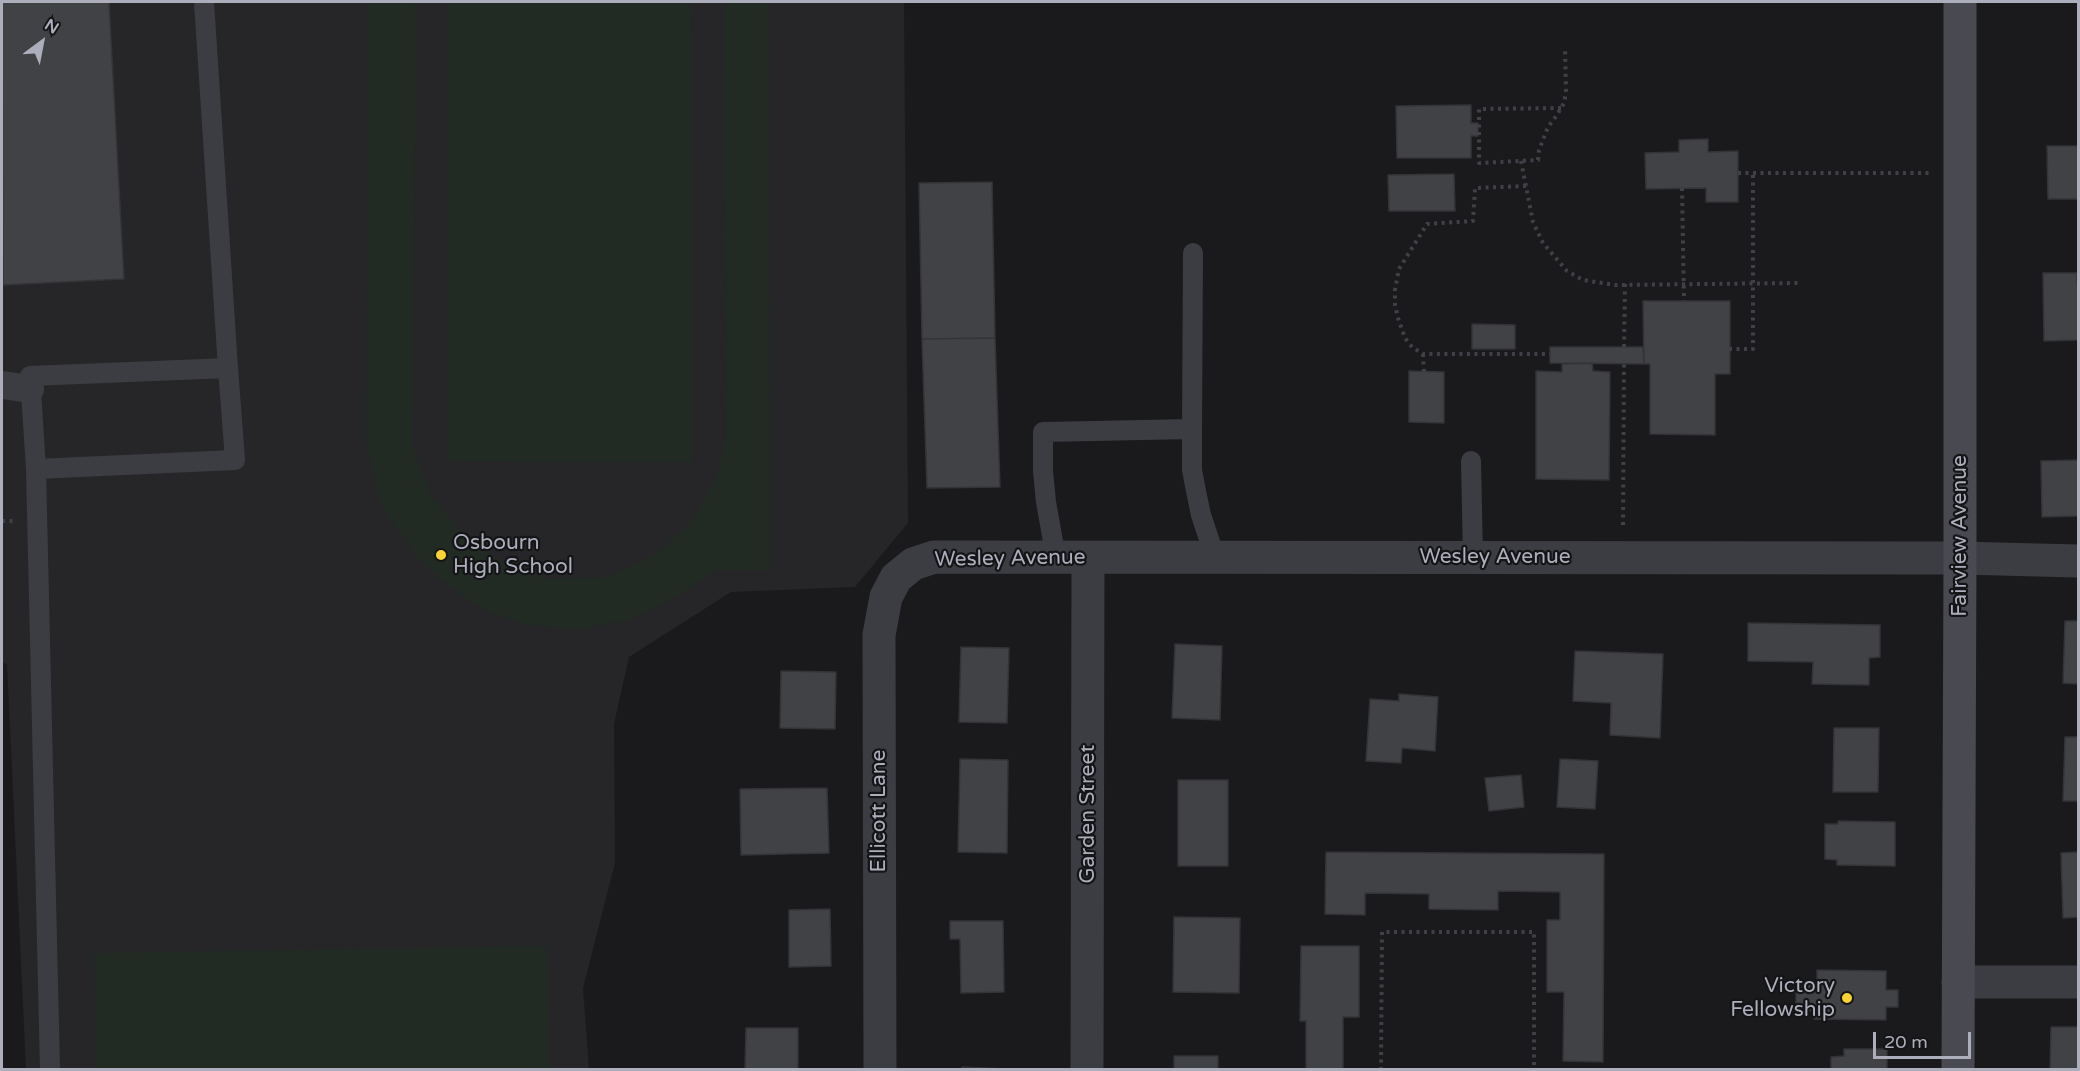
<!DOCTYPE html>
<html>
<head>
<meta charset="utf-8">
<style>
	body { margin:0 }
	#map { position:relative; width:2080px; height:1071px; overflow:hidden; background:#1a1a1c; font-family:"Varela Round",sans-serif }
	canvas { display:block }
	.frame { position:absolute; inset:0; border:3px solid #acaebc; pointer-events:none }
	.north { position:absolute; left:12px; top:12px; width:60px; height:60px; -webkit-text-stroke:4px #151517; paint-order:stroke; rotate:32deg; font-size:16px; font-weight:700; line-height:24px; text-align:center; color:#acaebc }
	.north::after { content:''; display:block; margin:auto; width:21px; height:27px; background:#acaebc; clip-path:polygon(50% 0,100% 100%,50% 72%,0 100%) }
	.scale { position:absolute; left:1873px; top:1032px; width:98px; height:27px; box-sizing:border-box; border:3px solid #acaebc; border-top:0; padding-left:8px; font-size:18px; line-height:21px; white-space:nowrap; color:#acaebc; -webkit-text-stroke:4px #151517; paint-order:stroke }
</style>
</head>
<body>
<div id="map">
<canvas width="2080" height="1071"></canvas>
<div class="frame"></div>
<div class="north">N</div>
<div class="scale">20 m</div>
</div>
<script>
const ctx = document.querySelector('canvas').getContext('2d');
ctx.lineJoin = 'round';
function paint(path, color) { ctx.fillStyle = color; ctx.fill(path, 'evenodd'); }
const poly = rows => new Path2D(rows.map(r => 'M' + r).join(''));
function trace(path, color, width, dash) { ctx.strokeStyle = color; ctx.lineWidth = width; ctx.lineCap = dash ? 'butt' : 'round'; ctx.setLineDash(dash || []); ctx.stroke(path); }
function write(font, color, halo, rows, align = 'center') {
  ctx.font = font + ' "Varela Round",sans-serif'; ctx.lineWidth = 4.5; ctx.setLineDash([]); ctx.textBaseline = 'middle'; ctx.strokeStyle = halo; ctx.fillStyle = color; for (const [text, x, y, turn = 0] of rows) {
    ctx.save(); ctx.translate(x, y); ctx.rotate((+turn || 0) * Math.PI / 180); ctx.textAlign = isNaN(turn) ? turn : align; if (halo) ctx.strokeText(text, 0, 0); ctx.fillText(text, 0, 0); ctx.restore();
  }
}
const built = poly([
	[2,2,904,2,908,523,855,587,731,592,629,657,614,724,615,863,583,988,589,1069,26,1069,7,664,2,663]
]);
const green = poly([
	[368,2,416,2,412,446,432,497,470,541,506,565,548,579,607,577,651,557,691,523,717,478,726,437,724,2,769,2,770,570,715,570,687,590,652,609,624,621,575,630,524,624,486,611,453,589,418,558,380,503,366,442],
	[447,2,691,2,692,462,448,461],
	[547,946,549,1069,96,1069,94,953]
]);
const building = poly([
	[2,2,109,2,124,279,3,285,2,2],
	[1471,105,1471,123,1478,123,1478,136,1471,136,1471,158,1397,158,1396,106,1471,105],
	[1708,139,1708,152,1738,151,1738,202,1706,202,1706,188,1646,189,1645,153,1679,152,1679,140,1708,139],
	[2047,146,2078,146,2078,199,2048,199,2047,146],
	[1454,174,1455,211,1389,211,1388,175,1454,174],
	[992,182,995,338,922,339,919,183,992,182],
	[2043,273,2077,273,2077,285,2078,285,2078,340,2044,341,2043,273],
	[1643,301,1730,301,1730,374,1715,374,1715,435,1650,434,1650,364,1644,364,1643,301],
	[1472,324,1515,325,1515,349,1472,349,1472,324],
	[995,338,1000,487,927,488,922,339,995,338],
	[1550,347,1643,347,1644,364,1550,363,1550,347],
	[1592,363,1593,371,1610,372,1609,480,1536,479,1536,371,1562,372,1562,364,1592,363],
	[1409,371,1444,372,1444,423,1409,422,1409,371],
	[2078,460,2078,516,2042,517,2041,461,2078,460],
	[2065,621,2078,621,2078,684,2063,683,2065,621],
	[1748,623,1880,625,1880,657,1869,658,1869,685,1812,684,1813,662,1748,661,1748,623],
	[1175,644,1222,646,1220,720,1172,718,1175,644],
	[961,647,1009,648,1007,723,959,722,961,647],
	[1575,651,1663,654,1660,738,1610,735,1611,703,1573,701,1575,651],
	[781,671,836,672,835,729,780,728,781,671],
	[1399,694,1438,697,1435,751,1402,748,1401,763,1366,761,1370,699,1399,701,1399,694],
	[1834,728,1879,728,1878,792,1833,792,1834,728],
	[2065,737,2078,737,2078,801,2063,801,2065,737],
	[960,759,1008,760,1007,853,958,852,960,759],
	[1560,759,1598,761,1595,809,1557,807,1560,759],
	[1521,775,1524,807,1489,811,1485,778,1521,775],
	[1178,780,1228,780,1228,866,1178,866,1178,780],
	[827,788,829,853,741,855,740,789,827,788],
	[1838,821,1895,822,1895,866,1837,865,1837,860,1825,859,1825,824,1838,824,1838,821],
	[1326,852,1604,854,1603,1062,1563,1061,1564,992,1547,992,1547,920,1560,920,1560,892,1498,891,1498,910,1429,909,1429,894,1365,893,1365,915,1325,914,1326,852],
	[2078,852,2078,917,2063,918,2061,853,2078,852],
	[830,909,831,966,789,967,789,910,830,909],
	[1174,917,1240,918,1239,993,1173,992,1174,917],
	[950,921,1003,921,1004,992,961,993,960,939,950,939,950,921],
	[1301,946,1359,946,1359,1017,1343,1017,1343,1070,1306,1070,1306,1021,1300,1021,1301,946],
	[1817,970,1886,971,1886,990,1898,990,1898,1007,1886,1007,1886,1020,1814,1019,1814,1011,1796,1011,1796,982,1817,982,1817,970],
	[2051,1027,2078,1027,2078,1070,2050,1070,2051,1027],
	[746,1028,798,1028,798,1070,745,1070,746,1028],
	[1844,1049,1887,1049,1887,1070,1831,1070,1831,1057,1844,1056,1844,1049],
	[1174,1056,1218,1056,1218,1070,1174,1070,1174,1056],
	[962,1067,1005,1069,1005,1070,962,1070,962,1067]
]);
const path = poly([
	[1561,108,1479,109,1479,163,1538,160,1539,150,1548,127,1557,115,1561,108,1564,103,1566,92,1565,47],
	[1521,161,1533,222,1543,243,1567,271,1583,280,1615,285,1799,283],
	[1738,173,1929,173],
	[1526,186,1475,188,1473,221,1427,224,1399,269,1395,289,1395,305,1398,318,1405,338,1412,347,1423,354,1550,354],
	[1682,188,1684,301],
	[1624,347,1625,284],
	[1729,349,1753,349,1753,173],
	[1423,354,1424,372],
	[2,521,13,521],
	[1623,525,1624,364],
	[1381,1070,1382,932,1534,932,1534,1070]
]);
const service = poly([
	[204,2,228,368],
	[1192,429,1192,470,1196,491,1201,515,1215,557],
	[1471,461,1473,557],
	[36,469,235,460,228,368,30,376,36,469,50,1070],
	[1056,558,1046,502,1043,471,1043,432,1192,429,1193,253]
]);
const pedestrian = poly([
	[2,385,30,389]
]);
const minor = poly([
	[1958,982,2078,982],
	[880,1070,879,635,886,597,896,578,913,564,934,557,1960,558,2078,561],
	[1087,1070,1088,558]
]);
const secondary = poly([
	[1958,1070,1960,558,1960,2]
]);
const markers = [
	[441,555,6,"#fbd333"],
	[1847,998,6,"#fbd333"]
];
const streetNames = [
	["Fairview Avenue",1960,536,-90],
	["Wesley Avenue",1495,557],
	["Wesley Avenue",1010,559,-1],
	["Ellicott Lane",879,811,-90],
	["Garden Street",1088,814,-90]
];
const poiNames = [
	["Osbourn",453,543],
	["High School",453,567],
	["Victory",1835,986,"right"],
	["Fellowship",1835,1010,"right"]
];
paint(built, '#262629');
paint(green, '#212b24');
paint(building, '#414246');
trace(building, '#343438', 1.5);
trace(path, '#404148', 4, [3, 4.5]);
trace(service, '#3c3d43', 20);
trace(pedestrian, '#3c3d43', 28);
trace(minor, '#3c3d43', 33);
trace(secondary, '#484951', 33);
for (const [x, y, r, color] of markers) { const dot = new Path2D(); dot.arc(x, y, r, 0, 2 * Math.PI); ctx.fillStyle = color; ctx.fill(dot); trace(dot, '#151517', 2); }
write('21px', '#acaebc', '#151517', streetNames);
write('21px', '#acaebc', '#151517', poiNames, 'left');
</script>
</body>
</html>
